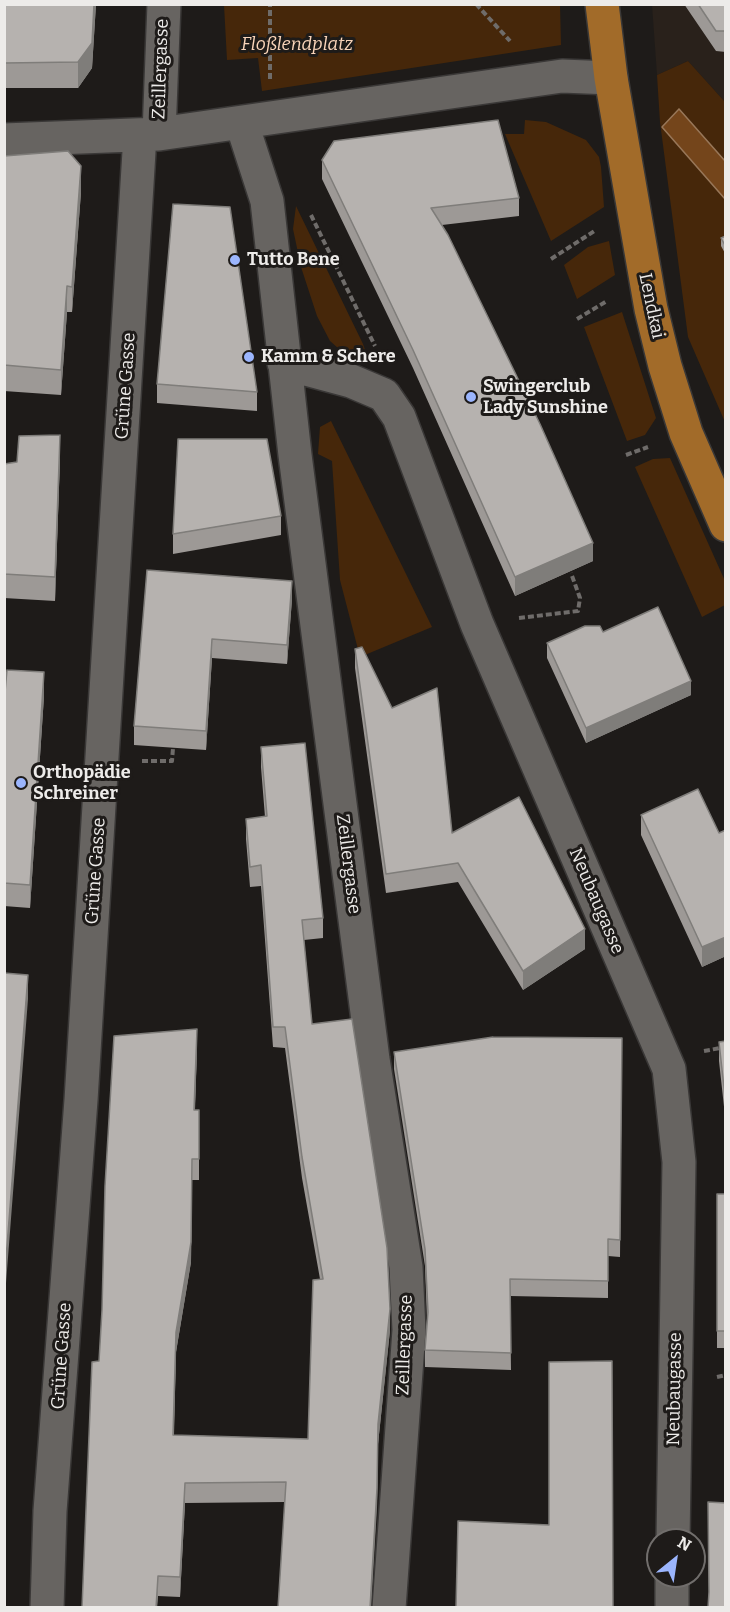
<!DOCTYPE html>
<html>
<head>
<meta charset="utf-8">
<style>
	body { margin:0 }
	#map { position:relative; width:730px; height:1612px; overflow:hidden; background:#1e1b19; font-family:Bitter,serif }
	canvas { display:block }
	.frame { position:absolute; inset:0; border:6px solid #edebe9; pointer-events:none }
	.north { position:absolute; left:646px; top:1528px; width:60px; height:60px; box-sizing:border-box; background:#1e1b19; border:2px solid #716e6c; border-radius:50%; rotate:30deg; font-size:16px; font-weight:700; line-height:24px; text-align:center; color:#edebe9 }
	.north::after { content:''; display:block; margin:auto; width:21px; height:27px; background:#9bb5fd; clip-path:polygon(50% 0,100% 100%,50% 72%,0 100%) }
</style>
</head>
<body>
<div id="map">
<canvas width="730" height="1612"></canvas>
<div class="frame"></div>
<div class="north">N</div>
</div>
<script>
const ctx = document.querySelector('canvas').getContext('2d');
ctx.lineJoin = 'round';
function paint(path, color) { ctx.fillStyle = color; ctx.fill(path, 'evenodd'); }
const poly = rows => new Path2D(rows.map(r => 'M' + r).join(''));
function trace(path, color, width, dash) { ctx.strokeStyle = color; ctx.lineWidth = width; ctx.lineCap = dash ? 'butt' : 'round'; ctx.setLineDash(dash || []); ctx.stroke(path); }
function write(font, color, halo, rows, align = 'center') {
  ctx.font = font + ' Bitter,serif'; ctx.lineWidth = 6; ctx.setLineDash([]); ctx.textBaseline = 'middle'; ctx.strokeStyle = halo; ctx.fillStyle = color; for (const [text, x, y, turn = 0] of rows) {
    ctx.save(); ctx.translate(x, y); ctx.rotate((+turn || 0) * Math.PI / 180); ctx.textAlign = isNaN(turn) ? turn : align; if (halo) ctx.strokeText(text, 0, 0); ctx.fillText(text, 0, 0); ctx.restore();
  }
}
const built = poly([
	[652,5,725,5,725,102,688,61,657,75]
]);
const green = poly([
	[224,5,560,5,561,45,262,91,258,58,227,60],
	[688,61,725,102,725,422,688,337,660,122,657,75],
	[525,120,546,122,586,140,599,157,601,167,604,207,551,241,505,134,524,134],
	[296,206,363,344,370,364,356,364,330,341,317,316,301,267,293,229],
	[609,241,615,275,577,299,564,265,588,247],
	[622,312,656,418,645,435,627,441,584,327],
	[331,421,432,627,360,657,340,580,332,461,318,454,320,427],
	[670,458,725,581,725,605,702,617,635,467,653,459]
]);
const water = poly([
	[679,109,725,161,725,199,662,127,679,109]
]);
const path = poly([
	[476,4,510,41],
	[270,79,270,4],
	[311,215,375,346],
	[551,259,596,230],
	[577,319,607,301],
	[626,455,648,447],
	[519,618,578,611,580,598,571,573],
	[142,761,172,761,173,748],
	[704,1051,726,1047],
	[717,1377,726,1375]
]);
const minor = poly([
	[242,124,267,201,295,455,373,1059,406,1267,409,1330,389,1608],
	[159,134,164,4],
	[4,140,159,134,562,76,611,78],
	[284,363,351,381,384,395,399,417,477,624,669,1069,679,1162,673,1540],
	[47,1608,50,1511,81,1100,140,135],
	[672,1608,672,1576]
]);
const major = poly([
	[602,4,611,78,651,309,665,366,686,433,726,525]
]);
const wall = poly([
	[4,4,96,4,92,68,78,88,4,88],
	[684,4,726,4,726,52,716,51],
	[4,156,81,192,72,312,67,312,61,395,4,391],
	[322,160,519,198,519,216,442,225,593,561,515,596,413,368,322,179],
	[726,236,726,255,721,246,721,238],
	[157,384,257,392,257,411,157,403],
	[60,459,55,601,4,598,4,464],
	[281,516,281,535,173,554,173,534],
	[147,570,292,599,287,664,212,658,206,750,134,745,134,726],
	[603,632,691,695,586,743,547,658,547,643],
	[355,649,452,833,585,949,523,990,458,882,386,893,355,668],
	[44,696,30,908,4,906,4,703],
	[261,747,323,918,323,938,304,940,312,1024,390,1330,378,1444,377,1508,285,1502,185,1503,180,1597,158,1596,157,1608,82,1608,99,1361,197,1049,195,1110,199,1110,199,1180,192,1180,191,1262,176,1352,174,1435,308,1439,320,1279,302,1178,285,1048,273,1047,261,886,250,887,246,839,246,819,265,817,261,767],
	[641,815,719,833,726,830,726,956,702,967,641,835],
	[622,1038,620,1257,608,1256,608,1298,510,1296,511,1370,425,1367,425,1350,427,1319,425,1266,394,1069,394,1052],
	[726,1041,726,1125,719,1061,719,1042],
	[717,1194,726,1194,726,1348,717,1348]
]);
const shadedWall = poly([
	[94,4,96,4,92,68,78,88,78,62],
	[81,166,81,192,72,312,72,287],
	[67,286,67,312,61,395,61,370],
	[60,435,60,459,55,601,55,577],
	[593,543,593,561,515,596,515,577],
	[292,581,292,599,287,664,287,645],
	[212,639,212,658,206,750,206,731],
	[44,672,44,696,30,908,30,885],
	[691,681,691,695,586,743,586,728],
	[585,929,585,949,523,990,523,971],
	[726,937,726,956,702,967,702,947],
	[28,975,28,999,4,1309,4,1285],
	[197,1029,197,1049,194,1130,194,1110],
	[192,1159,191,1262,176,1352,173,1455,176,1332],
	[390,1309,390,1330,378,1444,377,1508,371,1608,370,1608,378,1424],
	[185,1483,185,1503,180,1597,180,1577],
	[158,1576,157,1608,156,1608]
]);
const building = poly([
	[4,4,94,4,92,43,78,62,4,63,4,4],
	[698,4,726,4,726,31,716,31,698,4],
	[498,120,519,198,431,208,448,235,540,424,593,543,515,577,413,350,322,160,334,141,498,120],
	[68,151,81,166,72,287,67,286,61,370,4,365,4,156,68,151],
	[173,204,230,207,257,392,157,384,173,204],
	[726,236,726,247,721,238,726,236],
	[60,435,55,577,4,574,4,464,17,462,19,436,60,435],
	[178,439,267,439,281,516,173,534,178,439],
	[147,570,292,581,287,645,212,639,206,731,134,726,147,570],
	[658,607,691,681,586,728,547,643,585,626,600,626,603,632,658,607],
	[362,647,392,708,437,688,452,833,519,797,585,929,523,971,458,863,386,874,355,649,362,647],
	[7,670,44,672,30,885,4,883,4,703,7,670],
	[305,743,323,918,302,920,312,1024,352,1019,387,1248,390,1309,378,1424,377,1488,370,1608,278,1608,286,1482,185,1483,180,1577,158,1576,156,1608,82,1608,92,1362,99,1361,102,1310,105,1186,114,1036,197,1029,194,1110,199,1110,199,1159,192,1159,191,1242,176,1332,173,1435,308,1439,313,1280,323,1279,302,1157,285,1027,273,1027,261,865,250,867,246,819,267,816,261,747,305,743],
	[698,789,719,833,726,830,726,937,702,947,641,815,698,789],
	[4,973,28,975,4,1285,4,973],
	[493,1037,622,1038,620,1240,608,1239,608,1281,510,1279,511,1353,425,1350,428,1312,425,1249,394,1052,493,1037],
	[726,1041,726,1106,719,1042,726,1041],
	[717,1194,726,1194,726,1331,717,1331,717,1194],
	[612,1361,613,1608,456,1608,458,1521,549,1525,549,1362,612,1361],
	[708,1502,726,1503,726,1608,708,1608,709,1592,708,1502]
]);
const markers = [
	[235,260,6,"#9bb5fd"],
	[249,357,6,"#9bb5fd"],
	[471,397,6,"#9bb5fd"],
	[21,783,6,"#9bb5fd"]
];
const parkNames = [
	["Floßlendplatz",297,45]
];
const streetNames = [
	["Zeillergasse",161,69,-88],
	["Lendkai",651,306,78],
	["Grüne Gasse",126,386,-86],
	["Zeillergasse",348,864,83],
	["Grüne Gasse",96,871,-86],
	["Neubaugasse",596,901,67],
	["Zeillergasse",405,1345,-88],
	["Grüne Gasse",62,1356,-86],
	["Neubaugasse",675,1389,-89]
];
const poiNames = [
	["Tutto Bene",247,260],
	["Kamm & Schere",261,357],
	["Swingerclub",483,387],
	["Lady Sunshine",483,408],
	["Orthopädie",33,773],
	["Schreiner",33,794]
];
paint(built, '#29211b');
paint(green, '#46270a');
paint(water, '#74451b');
trace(water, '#987759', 1.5);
trace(minor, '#3a3837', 36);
trace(major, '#3a3837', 36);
trace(path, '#6f6c6a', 4, [6, 3]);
trace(minor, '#676461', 33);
trace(major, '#a26b29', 33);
paint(wall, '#9d9996');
paint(shadedWall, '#7f7d7a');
paint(building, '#b6b2af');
trace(building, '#7f7d7a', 1.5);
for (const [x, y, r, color] of markers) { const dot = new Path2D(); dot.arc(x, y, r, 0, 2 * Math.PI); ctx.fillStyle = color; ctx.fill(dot); trace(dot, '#1e1b19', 2); }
write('italic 18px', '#fad5ba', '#1e1b19', parkNames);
write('18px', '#edebe9', '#1e1b19', streetNames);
write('bold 18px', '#edebe9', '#1e1b19', poiNames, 'left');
</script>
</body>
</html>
